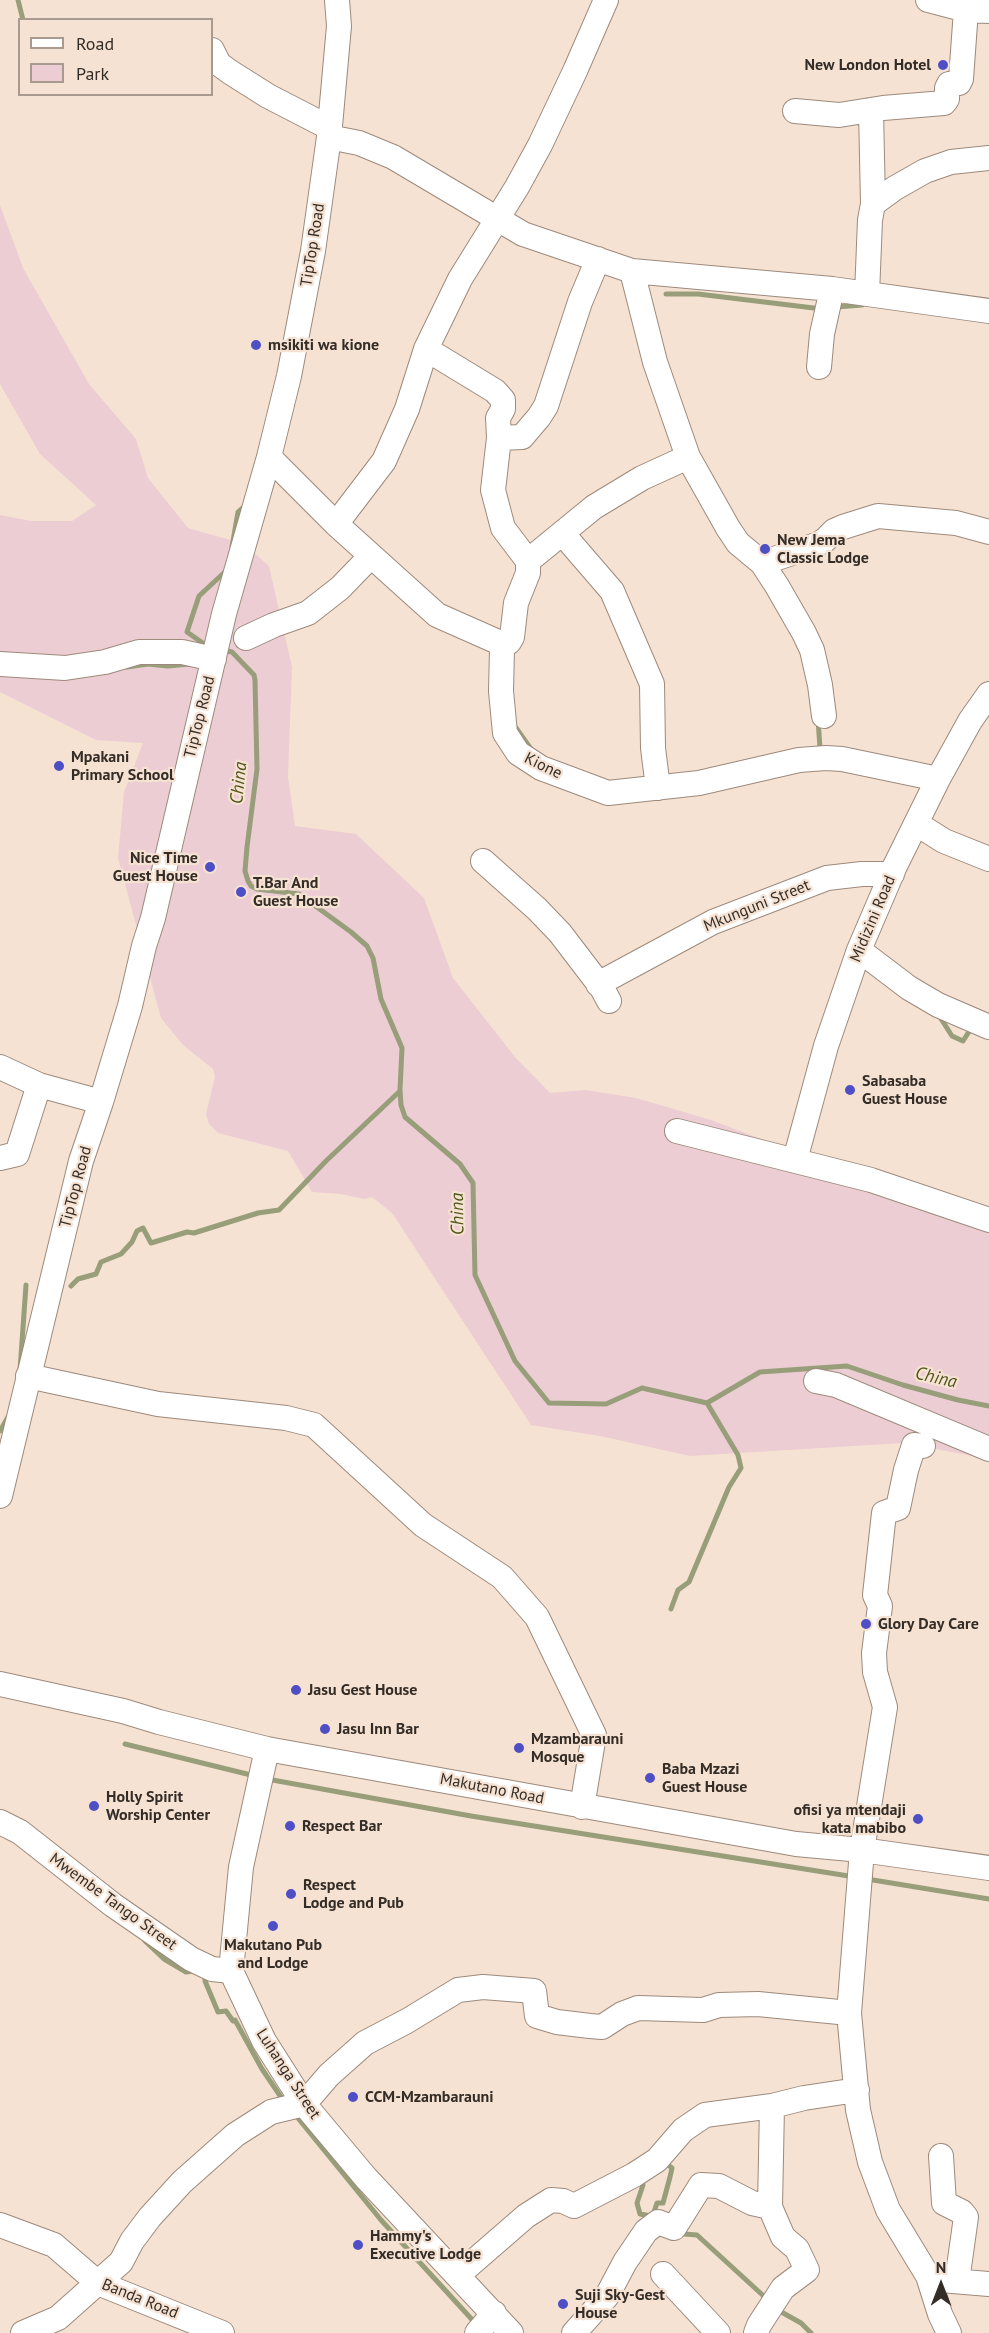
<!DOCTYPE html>
<html>
<head>
<meta charset="utf-8">
<style>
	body { margin:0 }
	#map { position:relative; width:989px; height:2333px; overflow:hidden; background:#f6e2d2; font-family:"PT Sans",sans-serif }
	canvas { display:block }
	.legend { position:absolute; left:18px; top:18px; width:195px; height:78px; box-sizing:border-box; background:#f6e2d2; border:2px solid #a89a8e; margin:0; padding:8px 10px; list-style:none; font-size:18px; color:#342d27 }
	.legend li { display:flex; align-items:center; gap:12px; height:30px }
	.legend b { width:30px; border:2px solid #a89a8e }
	.north { position:absolute; left:911px; top:2255px; width:60px; height:60px; -webkit-text-stroke:4px #f6e2d2; paint-order:stroke; rotate:0deg; font-size:16px; font-weight:700; line-height:24px; text-align:center; color:#342d27 }
	.north::after { content:''; display:block; margin:auto; width:21px; height:27px; background:#342d27; clip-path:polygon(50% 0,100% 100%,50% 72%,0 100%) }
</style>
</head>
<body>
<div id="map">
<canvas width="989" height="2333"></canvas>
<ul class="legend">
<li><b style="height:8px;background:#fff"></b>Road</li>
<li><b style="height:16px;background:#eccdd4"></b>Park</li>
</ul>
<div class="north">N</div>
</div>
<script>
const ctx = document.querySelector('canvas').getContext('2d');
ctx.lineJoin = 'round';
function paint(path, color) { ctx.fillStyle = color; ctx.fill(path, 'evenodd'); }
const poly = rows => new Path2D(rows.map(r => 'M' + r).join(''));
function trace(path, color, width, dash) { ctx.strokeStyle = color; ctx.lineWidth = width; ctx.lineCap = dash ? 'butt' : 'round'; ctx.setLineDash(dash || []); ctx.stroke(path); }
function write(font, color, halo, rows, align = 'center') {
  ctx.font = font + ' "PT Sans",sans-serif'; ctx.lineWidth = 4.5; ctx.setLineDash([]); ctx.textBaseline = 'middle'; ctx.strokeStyle = halo; ctx.fillStyle = color; for (const [text, x, y, turn = 0] of rows) {
    ctx.save(); ctx.translate(x, y); ctx.rotate((+turn || 0) * Math.PI / 180); ctx.textAlign = isNaN(turn) ? turn : align; if (halo) ctx.strokeText(text, 0, 0); ctx.fillText(text, 0, 0); ctx.restore();
  }
}
const green = poly([
	[0,205,23,268,89,384,136,439,148,478,188,528,244,544,269,566,292,667,288,777,295,826,356,834,424,898,453,978,515,1057,550,1093,586,1090,636,1098,711,1120,989,1225,989,1459,903,1443,690,1456,600,1436,531,1425,392,1213,372,1197,364,1199,341,1194,312,1192,288,1151,218,1133,209,1124,206,1114,215,1077,213,1069,183,1045,161,1018,118,858,124,792,143,743,96,740,0,692,0,515,31,521,72,521,96,505,40,454,0,384]
]);
const stream = poly([
	[18,0,23,20],
	[666,294,698,294,822,309],
	[836,307,862,305],
	[232,547,238,512,247,504],
	[207,646,187,632,199,596,227,570],
	[222,650,232,652,254,675,255,680,257,769,247,847,245,871,248,881,251,886,257,889,299,894,351,932,367,946,373,958,381,999,402,1048,400,1090,401,1105,405,1117,460,1164,473,1183,475,1275,515,1361,549,1403,606,1404,642,1388,707,1403,760,1372,847,1366,903,1385,958,1400,989,1406],
	[127,667,148,664,168,666,189,664],
	[818,719,820,748],
	[514,725,531,749],
	[938,1014,952,1036,963,1041,972,1027],
	[71,1286,78,1279,96,1274,101,1262,121,1254,132,1242,137,1231,143,1228,151,1243,187,1232,194,1233,258,1213,279,1210,326,1161,400,1091],
	[20,1370,26,1285],
	[0,1431,8,1417],
	[671,1609,678,1590,689,1582,729,1487,741,1468,738,1455,707,1403],
	[125,1744,255,1776],
	[267,1779,471,1816,855,1877],
	[867,1879,989,1899],
	[145,1941,164,1959,186,1972,194,1971],
	[205,1972,205,1981,218,2012,226,2011,233,2021,235,2020,262,2069,285,2103],
	[293,2112,381,2220,477,2325],
	[642,2179,643,2185,637,2203,640,2214,651,2216],
	[653,2215,657,2203,663,2203,670,2177,672,2168,664,2162],
	[681,2232,684,2234,697,2235,768,2300],
	[776,2309,801,2323,811,2333]
]);
const minor = poly([
	[928,0,966,10,989,11],
	[212,50,219,64,230,72,268,96,330,128],
	[871,110,873,204],
	[795,111,839,115,883,108,944,103,947,99,947,88,949,84,959,83,961,79,966,10],
	[329,137,359,143,393,157,523,234,632,271,832,289,989,311],
	[632,271,655,362,688,457,728,528,738,543,762,563,777,586,804,633,812,650,820,685,824,716],
	[867,294,870,220,873,204,895,188,925,171,951,162,989,158],
	[426,349,495,391,503,400,503,409,498,418,499,438,493,490,503,528,528,561,528,573,516,603,512,637,509,642,501,646],
	[819,367,822,334,832,289],
	[499,438,522,437,539,417,546,406,580,302,598,259],
	[269,457,336,524,437,615,498,642,502,649,501,691,505,733,518,753,541,768,608,793,699,783,799,760,826,758,842,759,938,779],
	[336,524,384,461,407,409,426,349,460,279,517,187,540,145,575,71,606,0],
	[562,533,612,591,652,684,653,748,658,788],
	[528,561,594,507,642,478,688,457],
	[762,563,816,545,825,540,834,531,843,527,878,516,956,523,989,532],
	[246,638,274,625,308,613,340,588,371,556],
	[0,664,65,668,105,662,139,652,182,652,214,659],
	[917,824,944,841,989,859],
	[483,861,537,909,560,933,602,988,609,1001],
	[859,950,909,988,938,1005,989,1027],
	[598,984,713,922,827,878,862,874,892,874],
	[0,1067,39,1085,101,1102],
	[677,1131,871,1180,989,1220],
	[0,1158,17,1154,39,1085],
	[795,1160,826,1046,859,950,895,866,938,779,970,721,989,694],
	[28,1376,158,1404,286,1418,314,1425,423,1525,502,1577,537,1617,594,1735,582,1807],
	[816,1381,836,1385,989,1449],
	[923,1446,914,1445,906,1470,898,1508,884,1513,875,1595,880,1606,874,1653,875,1672,885,1707,862,1850,849,2013,858,2110,870,2162,888,2210,928,2276,940,2314,949,2333],
	[0,1496,81,1161,101,1102,130,1006,144,946,153,918,224,614,269,457,289,376,313,251,329,137,339,26,337,0],
	[0,1684,123,1711,159,1722,267,1749,796,1844,862,1850,989,1868],
	[267,1749,241,1867,231,1971,264,2041,304,2104,366,2178,511,2333],
	[0,1822,20,1832,113,1905,191,1959,212,1969,231,1971],
	[941,2156,944,2203,962,2212,966,2217,958,2274,952,2281],
	[0,2225,54,2245,98,2283,222,2333],
	[663,2274,718,2333],
	[458,2275,526,2216,551,2200,563,2201,574,2206,634,2175,657,2160,683,2130,705,2115,772,2106,804,2098,857,2090],
	[941,2280,989,2284],
	[23,2333,58,2318,121,2262,132,2241,150,2217,182,2182,235,2135,271,2112,304,2104,329,2075,365,2043,407,2021,458,1990,483,1987,534,1991,537,2016,557,2022,590,2026,602,2027,622,2014,638,2008,703,2010,719,2005,758,2004,849,2013],
	[477,2333,494,2313],
	[574,2333,607,2296,625,2262,646,2231,658,2222,674,2228,701,2185,719,2186,752,2203,770,2207],
	[756,2333,759,2325,783,2288,807,2270,797,2249,783,2237,770,2207,772,2106]
]);
const markers = [
	[943,65,6,"#4f4fc5"],
	[256,345,6,"#4f4fc5"],
	[765,549,6,"#4f4fc5"],
	[59,766,6,"#4f4fc5"],
	[210,867,6,"#4f4fc5"],
	[241,892,6,"#4f4fc5"],
	[850,1090,6,"#4f4fc5"],
	[866,1624,6,"#4f4fc5"],
	[296,1690,6,"#4f4fc5"],
	[325,1729,6,"#4f4fc5"],
	[519,1748,6,"#4f4fc5"],
	[650,1778,6,"#4f4fc5"],
	[94,1806,6,"#4f4fc5"],
	[918,1819,6,"#4f4fc5"],
	[290,1826,6,"#4f4fc5"],
	[291,1894,6,"#4f4fc5"],
	[273,1926,6,"#4f4fc5"],
	[353,2097,6,"#4f4fc5"],
	[358,2245,6,"#4f4fc5"],
	[563,2304,6,"#4f4fc5"]
];
const poiNames = [
	["New London Hotel",931,65,"right"],
	["msikiti wa kione",268,345],
	["New Jema",777,540],
	["Classic Lodge",777,558],
	["Mpakani",71,757],
	["Primary School",71,775],
	["Nice Time",198,858,"right"],
	["Guest House",198,876,"right"],
	["T.Bar And",253,883],
	["Guest House",253,901],
	["Sabasaba",862,1081],
	["Guest House",862,1099],
	["Glory Day Care",878,1624],
	["Jasu Gest House",308,1690],
	["Jasu Inn Bar",337,1729],
	["Mzambarauni",531,1739],
	["Mosque",531,1757],
	["Baba Mzazi",662,1769],
	["Guest House",662,1787],
	["Holly Spirit",106,1797],
	["Worship Center",106,1815],
	["ofisi ya mtendaji",906,1810,"right"],
	["kata mabibo",906,1828,"right"],
	["Respect Bar",302,1826],
	["Respect",303,1885],
	["Lodge and Pub",303,1903],
	["Makutano Pub",273,1945,"center"],
	["and Lodge",273,1963,"center"],
	["CCM-Mzambarauni",365,2097],
	["Hammy's",370,2236],
	["Executive Lodge",370,2254],
	["Suji Sky-Gest",575,2295],
	["House",575,2313]
];
const streetNames = [
	["TipTop Road",313,245,-81],
	["TipTop Road",200,717,-76],
	["Kione",543,766,26],
	["Mkunguni Street",757,906,-22],
	["Midizini Road",873,919,-67],
	["TipTop Road",76,1187,-75],
	["Makutano Road",492,1789,11],
	["Mwembe Tango Street",113,1902,36],
	["Luhanga Street",288,2074,57],
	["Banda Road",140,2299,22]
];
const waterNames = [
	["China",239,783,-84],
	["China",458,1214,-91],
	["China",936,1378,13]
];
paint(green, '#eccdd4');
trace(stream, '#979e79', 5);
trace(minor, '#9d8a7c', 26);
trace(minor, '#fff', 24);
for (const [x, y, r, color] of markers) { const dot = new Path2D(); dot.arc(x, y, r, 0, 2 * Math.PI); ctx.fillStyle = color; ctx.fill(dot); trace(dot, '#f6e2d2', 2); }
write('bold 16px', '#342d27', '#f6e2d2', poiNames, 'left');
write('16px', '#342d27', '#f6e2d2', streetNames);
write('italic 18px', '#4e5619', '#f6e2d2', waterNames);
</script>
</body>
</html>
